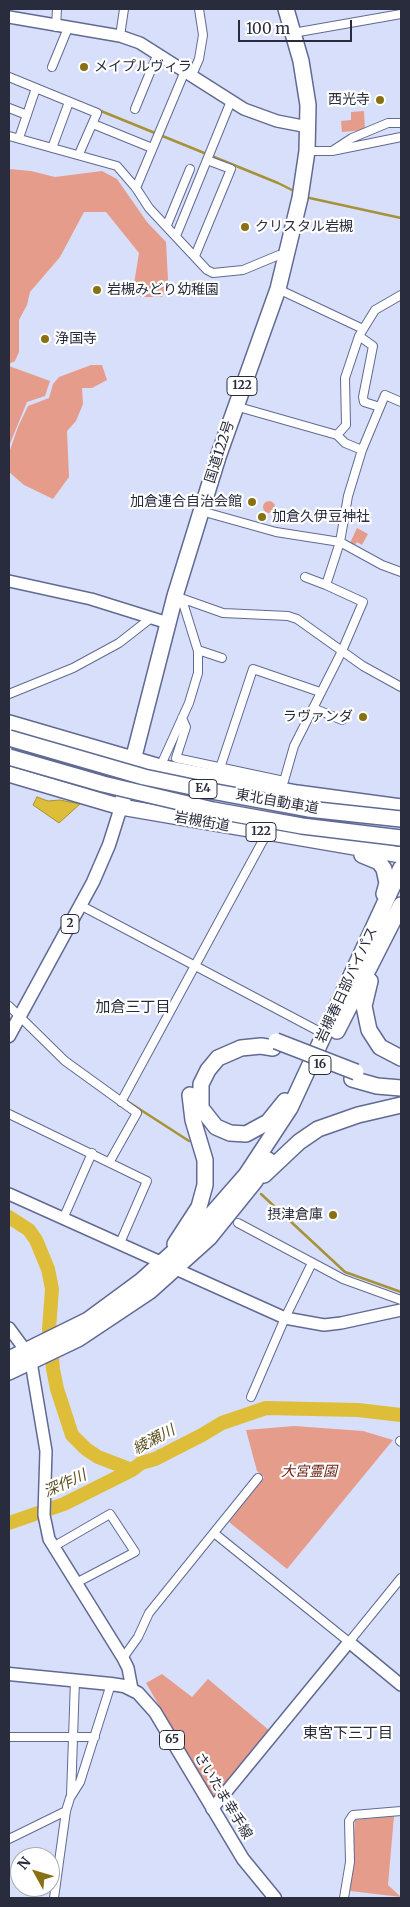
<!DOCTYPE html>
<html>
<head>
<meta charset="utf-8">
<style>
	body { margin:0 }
	#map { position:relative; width:410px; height:1907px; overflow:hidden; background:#d8dffb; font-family:Merriweather,serif }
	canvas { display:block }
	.frame { position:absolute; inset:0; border:10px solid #282c3d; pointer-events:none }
	.north { position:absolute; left:10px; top:1847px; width:50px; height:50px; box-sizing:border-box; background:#fff; border:1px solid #a9abb1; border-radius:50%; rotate:309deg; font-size:14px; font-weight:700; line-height:20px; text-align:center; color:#282c3d }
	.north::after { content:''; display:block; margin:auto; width:18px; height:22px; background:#877112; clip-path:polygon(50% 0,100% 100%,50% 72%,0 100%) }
	.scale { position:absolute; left:238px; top:20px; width:114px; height:22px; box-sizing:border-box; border:2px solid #282c3d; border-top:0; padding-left:6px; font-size:15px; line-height:18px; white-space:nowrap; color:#282c3d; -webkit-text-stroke:4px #fff; paint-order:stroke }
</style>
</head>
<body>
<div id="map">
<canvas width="410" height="1907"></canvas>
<div class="frame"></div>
<div class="north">N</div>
<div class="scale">100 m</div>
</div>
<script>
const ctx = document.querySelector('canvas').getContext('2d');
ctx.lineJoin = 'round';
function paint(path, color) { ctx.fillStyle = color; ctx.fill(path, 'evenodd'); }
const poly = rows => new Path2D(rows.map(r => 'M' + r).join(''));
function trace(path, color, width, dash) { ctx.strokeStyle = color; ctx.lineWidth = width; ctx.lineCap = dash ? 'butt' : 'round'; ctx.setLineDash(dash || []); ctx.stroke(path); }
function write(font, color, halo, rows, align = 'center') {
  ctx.font = font + ' Merriweather,"Noto Sans JP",serif'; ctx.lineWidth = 4.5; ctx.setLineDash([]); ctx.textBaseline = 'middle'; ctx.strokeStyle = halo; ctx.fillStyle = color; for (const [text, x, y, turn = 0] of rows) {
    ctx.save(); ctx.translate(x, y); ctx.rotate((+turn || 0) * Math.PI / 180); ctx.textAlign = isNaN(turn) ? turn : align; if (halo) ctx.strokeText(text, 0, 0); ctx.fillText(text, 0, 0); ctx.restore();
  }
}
const green = poly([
	[364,111,365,130,342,132,341,121,351,120,351,112],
	[9,169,31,171,55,177,102,171,117,179,147,222,166,242,168,280,162,297,141,297,133,290,139,253,106,212,84,212,60,257,30,292,27,305,19,320,19,352,15,361,9,364],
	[91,365,102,365,107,380,92,388,82,388,83,404,76,421,67,431,69,477,53,499,24,485,9,472,10,450,18,427,28,406,49,398,53,384,59,377],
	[9,366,50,381,45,396,27,402,9,446],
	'263 507a6 6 0 1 1 12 0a6 6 0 1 1-12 0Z',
	[357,528,368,534,362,545,357,542,355,545,350,543],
	[294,1426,363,1431,393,1440,287,1569,229,1522,264,1477,257,1471,246,1430],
	[162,1674,192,1697,208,1679,270,1731,214,1800,146,1683],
	[394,1816,388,1885,401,1897,350,1891,355,1820]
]);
const water = poly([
	[37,797,48,801,60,800,80,804,59,823,33,805,37,797]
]);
const stream = poly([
	[96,109,278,183,296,192],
	[305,197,401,218],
	[127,1101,189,1141],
	[261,1194,345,1272,401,1292]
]);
const river = poly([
	[9,1217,29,1230,36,1240,48,1269,52,1289,49,1329,53,1369,57,1389,72,1435,86,1449,98,1457,132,1470],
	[9,1523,64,1504,132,1470,141,1463,155,1459,202,1435,222,1423,266,1408,358,1410,401,1415]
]);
const street = poly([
	[56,27,57,9],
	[293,33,401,14],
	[120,36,124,9],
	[52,67,68,28],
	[192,75,199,59,203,35,199,9],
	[9,77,97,113,79,154],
	[9,108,27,115],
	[135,109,158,53],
	[93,124,152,148],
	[9,136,117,166,136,188,149,208,207,270,213,273,243,270,279,255,287,255],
	[19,138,36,88],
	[52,148,69,102],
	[307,151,332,151,352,138,388,123,401,123],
	[332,151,401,137],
	[136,188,185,71],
	[167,225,190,169],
	[176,236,231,101],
	[195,256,231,169,207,160],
	[278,289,363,329],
	[359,336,373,346,363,397,364,402,380,407],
	[337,435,346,425,345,378,359,336,375,310,401,295],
	[362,450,385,395,401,402],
	[201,511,276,532,340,542,382,565,401,572],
	[305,577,326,585],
	[175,596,223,613,288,616,297,619,363,666,401,687],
	[198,650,222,658],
	[9,694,73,668,119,643,151,618],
	[313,708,342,720],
	[182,718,186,727,176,758,284,781,294,746,342,651,363,602,326,585,340,542,348,496,362,450,345,443,337,435,235,406],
	[160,767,189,703,198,673,198,651,184,606,176,597],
	[220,768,253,669,320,692],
	[80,905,324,1034],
	[9,1006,65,1061,137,1113,110,1161],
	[121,1102,267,833],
	[9,1114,147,1181,120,1243],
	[63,1219,92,1153],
	[238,1223,343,1279,401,1300],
	[251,1397,285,1318,312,1263],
	[400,1441,401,1442],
	[214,1533,349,1642,401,1578],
	[53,1547,110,1514,135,1552,76,1583],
	[123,1658,138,1637,149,1613,258,1478],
	[9,1737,95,1737],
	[71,1796,75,1680],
	[9,1839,66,1811],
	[54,1898,66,1811,70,1798,80,1782,111,1684],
	[344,1898,350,1862,349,1821,353,1815,401,1811]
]);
const secondary = poly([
	[9,17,120,36,140,43,244,109,277,121,308,127],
	[9,581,91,599,168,623],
	[9,1194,285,1318,324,1325,341,1323,401,1310],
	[9,1328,26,1351,31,1362,46,1451,44,1515,49,1539,123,1658,128,1668,132,1689],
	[212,1809,349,1642,401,1685]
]);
const primary = poly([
	[9,1036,93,882,109,845,121,807],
	[9,1674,111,1684,124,1686,138,1693,155,1712,243,1859,275,1898]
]);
const highway = poly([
	[9,723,160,767,297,793,401,807],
	[9,774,121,807,401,855],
	[121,807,175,596,218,457,278,289,300,198,307,151,308,105,301,61,286,9],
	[362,855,379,862,384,869,387,883,384,894],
	[370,981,364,1006,369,1030,380,1047,401,1058],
	[337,1031,401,905],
	[273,1048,261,1046,241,1048,218,1058,208,1070,201,1084,201,1108,216,1127,230,1133,246,1134,268,1122,285,1101],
	[352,1079,377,1086,401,1088],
	[264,1175,299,1142,318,1129,358,1115,401,1105],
	[175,1244,199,1207,205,1185,205,1160,193,1120,190,1095],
	[9,1359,88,1320,141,1281,197,1231,246,1175,290,1108,401,868],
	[9,1372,78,1339,150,1291,209,1238,255,1181,268,1160]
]);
const highwayBridge = poly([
	[9,738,144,777,211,791,308,809,401,819],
	[9,757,103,784,213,810,302,826,401,838],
	[276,1041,356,1072]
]);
const markers = [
	[84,67,5,"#877112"],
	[380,100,5,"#877112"],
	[245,227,5,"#877112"],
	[97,290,5,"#877112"],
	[45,339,5,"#877112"],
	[252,502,5,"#877112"],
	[262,517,5,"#877112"],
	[363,717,5,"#877112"],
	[333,1215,5,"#877112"]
];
const shields = [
	[242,386,30],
	[203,789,28],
	[261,832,30],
	[70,924,18],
	[320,1065,22],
	[172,1740,25]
];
const shieldNames = [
	["122",242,386],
	["E4",203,789],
	["122",261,832],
	["2",70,924],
	["16",320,1065],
	["65",172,1740]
];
const poiNames = [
	["メイプルヴィラ",94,67],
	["西光寺",370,100,"right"],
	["クリスタル岩槻",255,227],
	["岩槻みどり幼稚園",107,290],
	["浄国寺",55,339],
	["加倉連合自治会館",242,502,"right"],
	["加倉久伊豆神社",272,517],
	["ラヴァンダ",353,717,"right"],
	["摂津倉庫",323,1215,"right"]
];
const streetNames = [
	["国道122号",220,452,-72],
	["東北自動車道",277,802,10],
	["岩槻街道",202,822,10],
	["岩槻春日部バイパス",347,985,-65],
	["さいたま幸手線",223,1796,59]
];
const parkNames = [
	["大宮霊園",309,1472]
];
const neighbourhoodNames = [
	["加倉三丁目",133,1008],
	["東宮下三丁目",348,1734]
];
const waterNames = [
	["綾瀬川",154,1440,-28],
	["深作川",65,1484,-24]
];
paint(green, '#e69c8b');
paint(water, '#debd39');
trace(water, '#a7923a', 1);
trace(stream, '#a7923a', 2.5);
trace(river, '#debd39', 14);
trace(street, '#616a93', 10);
trace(secondary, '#616a93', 14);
trace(primary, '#616a93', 15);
trace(highway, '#616a93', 18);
trace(street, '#fff', 8);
trace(secondary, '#fff', 11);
trace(primary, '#fff', 12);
trace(highway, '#fff', 15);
trace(highwayBridge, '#616a93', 18, []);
trace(highwayBridge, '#fff', 15);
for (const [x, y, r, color] of markers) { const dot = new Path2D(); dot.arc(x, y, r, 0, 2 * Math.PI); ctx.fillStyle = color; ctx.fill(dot); trace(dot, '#fff', 2); }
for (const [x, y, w] of shields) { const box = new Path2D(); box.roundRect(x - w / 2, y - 9.5, w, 19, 4); ctx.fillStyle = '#fff'; ctx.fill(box); trace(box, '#282c3d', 1); }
write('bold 12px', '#282c3d', null, shieldNames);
write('14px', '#282c3d', '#fff', poiNames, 'left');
write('14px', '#282c3d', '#fff', streetNames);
write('italic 14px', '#661e0e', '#fff', parkNames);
write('15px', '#282c3d', '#fff', neighbourhoodNames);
write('italic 15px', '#5c4e1c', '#fff', waterNames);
</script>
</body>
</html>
